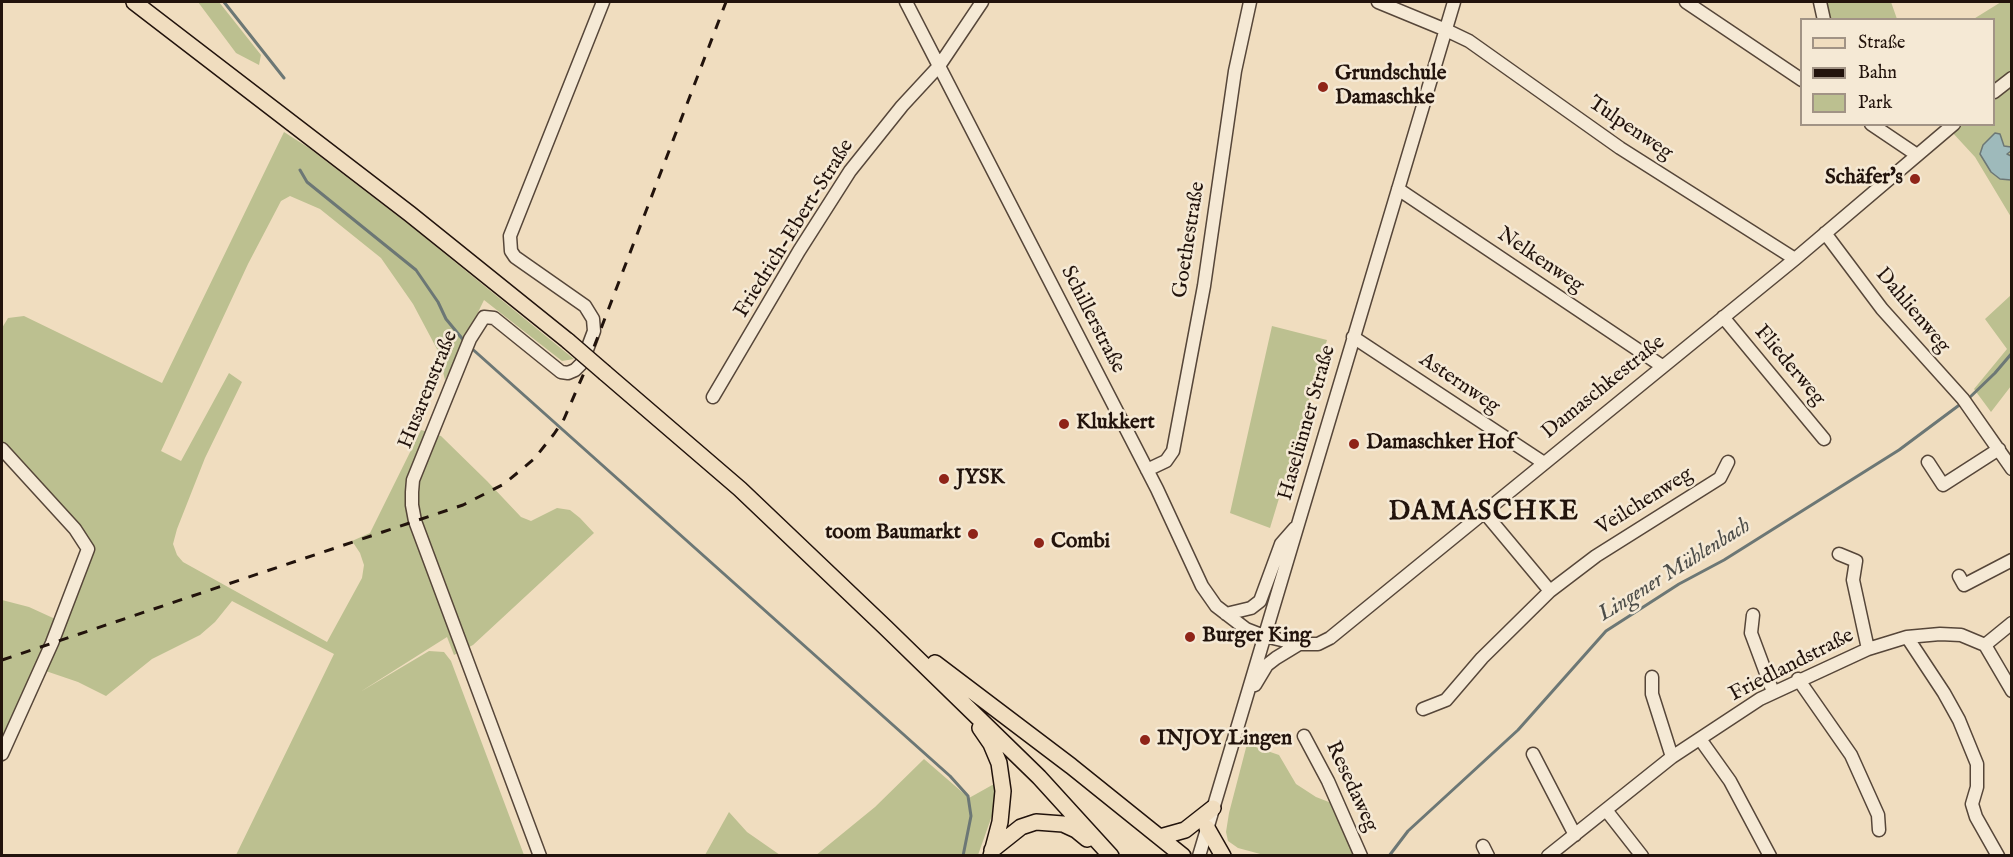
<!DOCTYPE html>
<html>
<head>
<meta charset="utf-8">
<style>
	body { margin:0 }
	#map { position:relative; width:2013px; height:857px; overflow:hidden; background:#f0ddbf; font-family:"IM FELL English",serif }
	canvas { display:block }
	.frame { position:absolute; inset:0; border:3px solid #22130c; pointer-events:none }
	.legend { position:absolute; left:1800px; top:18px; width:195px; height:108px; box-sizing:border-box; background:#f5e9d5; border:2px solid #a19385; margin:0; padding:8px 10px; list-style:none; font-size:18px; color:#22130c }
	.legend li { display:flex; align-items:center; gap:12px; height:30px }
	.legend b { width:30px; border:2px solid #a19385 }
</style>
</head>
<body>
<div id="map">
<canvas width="2013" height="857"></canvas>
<div class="frame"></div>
<ul class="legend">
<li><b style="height:8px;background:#f0ddbf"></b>Straße</li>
<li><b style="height:8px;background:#22130c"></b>Bahn</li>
<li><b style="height:16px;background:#bcc090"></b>Park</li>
</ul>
</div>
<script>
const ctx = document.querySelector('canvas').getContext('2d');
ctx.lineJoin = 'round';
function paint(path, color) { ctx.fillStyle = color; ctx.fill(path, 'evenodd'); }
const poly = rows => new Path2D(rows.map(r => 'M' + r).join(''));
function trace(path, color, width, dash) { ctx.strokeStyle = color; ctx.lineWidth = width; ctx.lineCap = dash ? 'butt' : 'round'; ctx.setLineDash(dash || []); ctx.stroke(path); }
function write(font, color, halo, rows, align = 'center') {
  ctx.font = font + ' "IM FELL English",serif'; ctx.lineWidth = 5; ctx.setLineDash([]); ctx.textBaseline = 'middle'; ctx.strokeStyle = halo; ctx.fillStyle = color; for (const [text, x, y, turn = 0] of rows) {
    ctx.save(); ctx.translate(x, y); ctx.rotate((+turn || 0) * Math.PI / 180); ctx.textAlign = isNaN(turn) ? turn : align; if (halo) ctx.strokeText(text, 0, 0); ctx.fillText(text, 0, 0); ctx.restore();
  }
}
const green = poly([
	[198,2,219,2,261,55,259,65,236,53],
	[1822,2,1891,2,1897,19,1827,19],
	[2001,2,2011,2,2011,74,1994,89,1994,20,1972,20],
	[2011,84,2011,217,1975,157,1951,131,1960,125,1994,124,1994,98],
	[284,132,309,148,412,227,574,359,562,361,484,300,445,380,438,351,413,304,381,258,320,209,290,196,281,201,248,264,161,451,181,461,229,373,242,382,205,458,177,529,173,544,177,555,183,562,327,642,362,578,364,565,360,553,352,541,370,533,421,430,441,436,487,481,521,517,531,521,557,508,570,510,580,518,594,533,473,645,454,655,447,637,360,692,429,651,444,652,451,661,524,855,236,855,334,654,232,601,215,622,200,635,152,659,106,696,78,682,34,667,2,740,2,600,29,607,64,623,90,553,2,448,2,328,8,318,24,316,162,383],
	[2011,295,2011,386,1991,412,1974,389,2007,349,1985,319],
	[1272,326,1327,340,1270,528,1230,513],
	[1247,744,1279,755,1296,784,1316,797,1334,804,1357,855,1264,855,1238,848,1228,841,1226,832,1229,813],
	[924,759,969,798,994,784,994,810,978,855,815,856,875,807],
	[729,812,747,832,780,855,705,855]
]);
const water = poly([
	[1995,133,2000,134,2004,146,2011,147,2011,151,2007,154,2011,156,2011,180,2000,179,1991,172,1980,154,1983,145,1995,133]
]);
const stream = poly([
	[224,2,284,78],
	[300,170,307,182,416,270,438,302,446,319,465,342],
	[469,346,950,776,968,796,971,816,963,856],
	[1967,400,1995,373,2012,353],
	[1389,856,1408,831,1518,730,1606,631,1679,584,1724,560,1899,450,1962,403]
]);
const minor = poly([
	[906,2,1157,489,1202,586,1216,606,1246,629,1264,636,1299,644,1318,644,1330,638,1795,259,1954,124],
	[1378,2,1446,30,1469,41,1620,148,1795,259],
	[1686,2,1802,80],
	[1820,2,1824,20],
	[1994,92,2012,78],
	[1871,124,1917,155],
	[1398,189,1662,366],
	[1825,233,1882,309,1963,399,2012,469],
	[1723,317,1824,439],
	[1353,337,1544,463],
	[713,397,799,251,850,171,902,106,939,66,982,2],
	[2,449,75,529,88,549,52,643,2,754],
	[1928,462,1943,485,1999,449],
	[1147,470,1166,461,1173,451,1204,286,1235,71,1250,2],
	[1484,512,1550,591],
	[1839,554,1856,561,1853,580,1868,649],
	[1959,576,1964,585,2012,560],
	[1226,614,1251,608,1260,601,1281,544,1295,528],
	[1753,615,1751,633,1773,692],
	[1907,637,1944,693,1959,720,1977,764,1977,787,1972,804,1976,817,1998,856],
	[1985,645,2012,623],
	[1652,677,1652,694,1672,757],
	[1798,679,1851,755,1878,815,1879,830],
	[1255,685,1267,665,1276,658,1299,644],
	[1423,709,1446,700,1482,658,1550,591,1596,556,1720,478,1728,462],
	[1304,736,1328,781,1361,856],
	[1700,739,1730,781,1770,856],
	[1533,754,1575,835],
	[1606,810,1642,856],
	[1483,846,1488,856],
	[540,856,415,521,412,505,412,492,413,480,470,339,484,317,494,318,561,372,568,373,575,370,582,363,594,331,593,319,585,306,515,257,511,251,510,236,603,2],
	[1199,856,1454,2],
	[1548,856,1672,757,1760,699,1868,649,1907,637,1940,634,1961,635,1985,645,2012,691]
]);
const major = poly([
	[134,2,410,214,568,341],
	[605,373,740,489,886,628,1039,777,1111,856],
	[935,663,1071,766,1183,856],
	[980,728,991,744,999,763,1003,791,1000,822,991,856],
	[1207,828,1223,856],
	[1160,837,1185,830,1213,808],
	[992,850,1021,827,1036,822,1063,824,1076,830,1087,839]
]);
const rail = poly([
	[2,660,463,505,504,484,534,459,554,434,564,419,584,373,726,2]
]);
const majorBridge = poly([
	[568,341,605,373]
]);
const markers = [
	[1323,87,6,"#8f2418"],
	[1915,179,6,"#8f2418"],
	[1064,424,6,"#8f2418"],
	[1354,444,6,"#8f2418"],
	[944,479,6,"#8f2418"],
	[973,534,6,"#8f2418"],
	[1039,543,6,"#8f2418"],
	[1190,637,6,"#8f2418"],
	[1145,740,6,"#8f2418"]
];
const poiNames = [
	["Grundschule",1335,75],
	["Damaschke",1335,99],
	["Schäfer's",1903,179,"right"],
	["Klukkert",1076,424],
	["Damaschker Hof",1366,444],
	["JYSK",956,479],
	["toom Baumarkt",961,534,"right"],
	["Combi",1051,543],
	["Burger King",1202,637],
	["INJOY Lingen",1157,740]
];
const streetNames = [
	["Tulpenweg",1630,129,34],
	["Friedrich-Ebert-Straße",795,229,-58],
	["Goethestraße",1190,240,-81],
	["Nelkenweg",1540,261,34],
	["Dahlienweg",1912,311,50],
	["Schillerstraße",1092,320,63],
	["Fliederweg",1789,366,50],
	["Asternweg",1459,384,34],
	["Damaschkestraße",1604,388,-39],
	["Husarenstraße",429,390,-68],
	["Haselünner Straße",1308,423,-74],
	["Veilchenweg",1645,502,-32],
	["Friedlandstraße",1792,666,-27],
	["Resedaweg",1351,787,65]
];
const waterNames = [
	["Lingener Mühlenbach",1675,571,-32]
];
const districtNames = [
	["DAMASCHKE",1484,513]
];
paint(green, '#bcc090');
paint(water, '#9ebabb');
trace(water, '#6c7775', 1.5);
trace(stream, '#6c7775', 3);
trace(minor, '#564639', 15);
trace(major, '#22130c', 18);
trace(minor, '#f5e9d5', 12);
trace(major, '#f0ddbf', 15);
trace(rail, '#22130c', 3, [10, 10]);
trace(majorBridge, '#22130c', 18, []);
trace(majorBridge, '#f0ddbf', 15);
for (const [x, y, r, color] of markers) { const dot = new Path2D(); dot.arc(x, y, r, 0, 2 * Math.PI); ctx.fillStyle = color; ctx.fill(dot); trace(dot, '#f5e9d5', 2); }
write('bold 21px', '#22130c', '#f5e9d5', poiNames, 'left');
write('21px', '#22130c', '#f5e9d5', streetNames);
write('italic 22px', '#4d4d49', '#f5e9d5', waterNames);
ctx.letterSpacing = '1.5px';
write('bold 27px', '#22130c', '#f5e9d5', districtNames);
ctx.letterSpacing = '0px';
</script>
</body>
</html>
